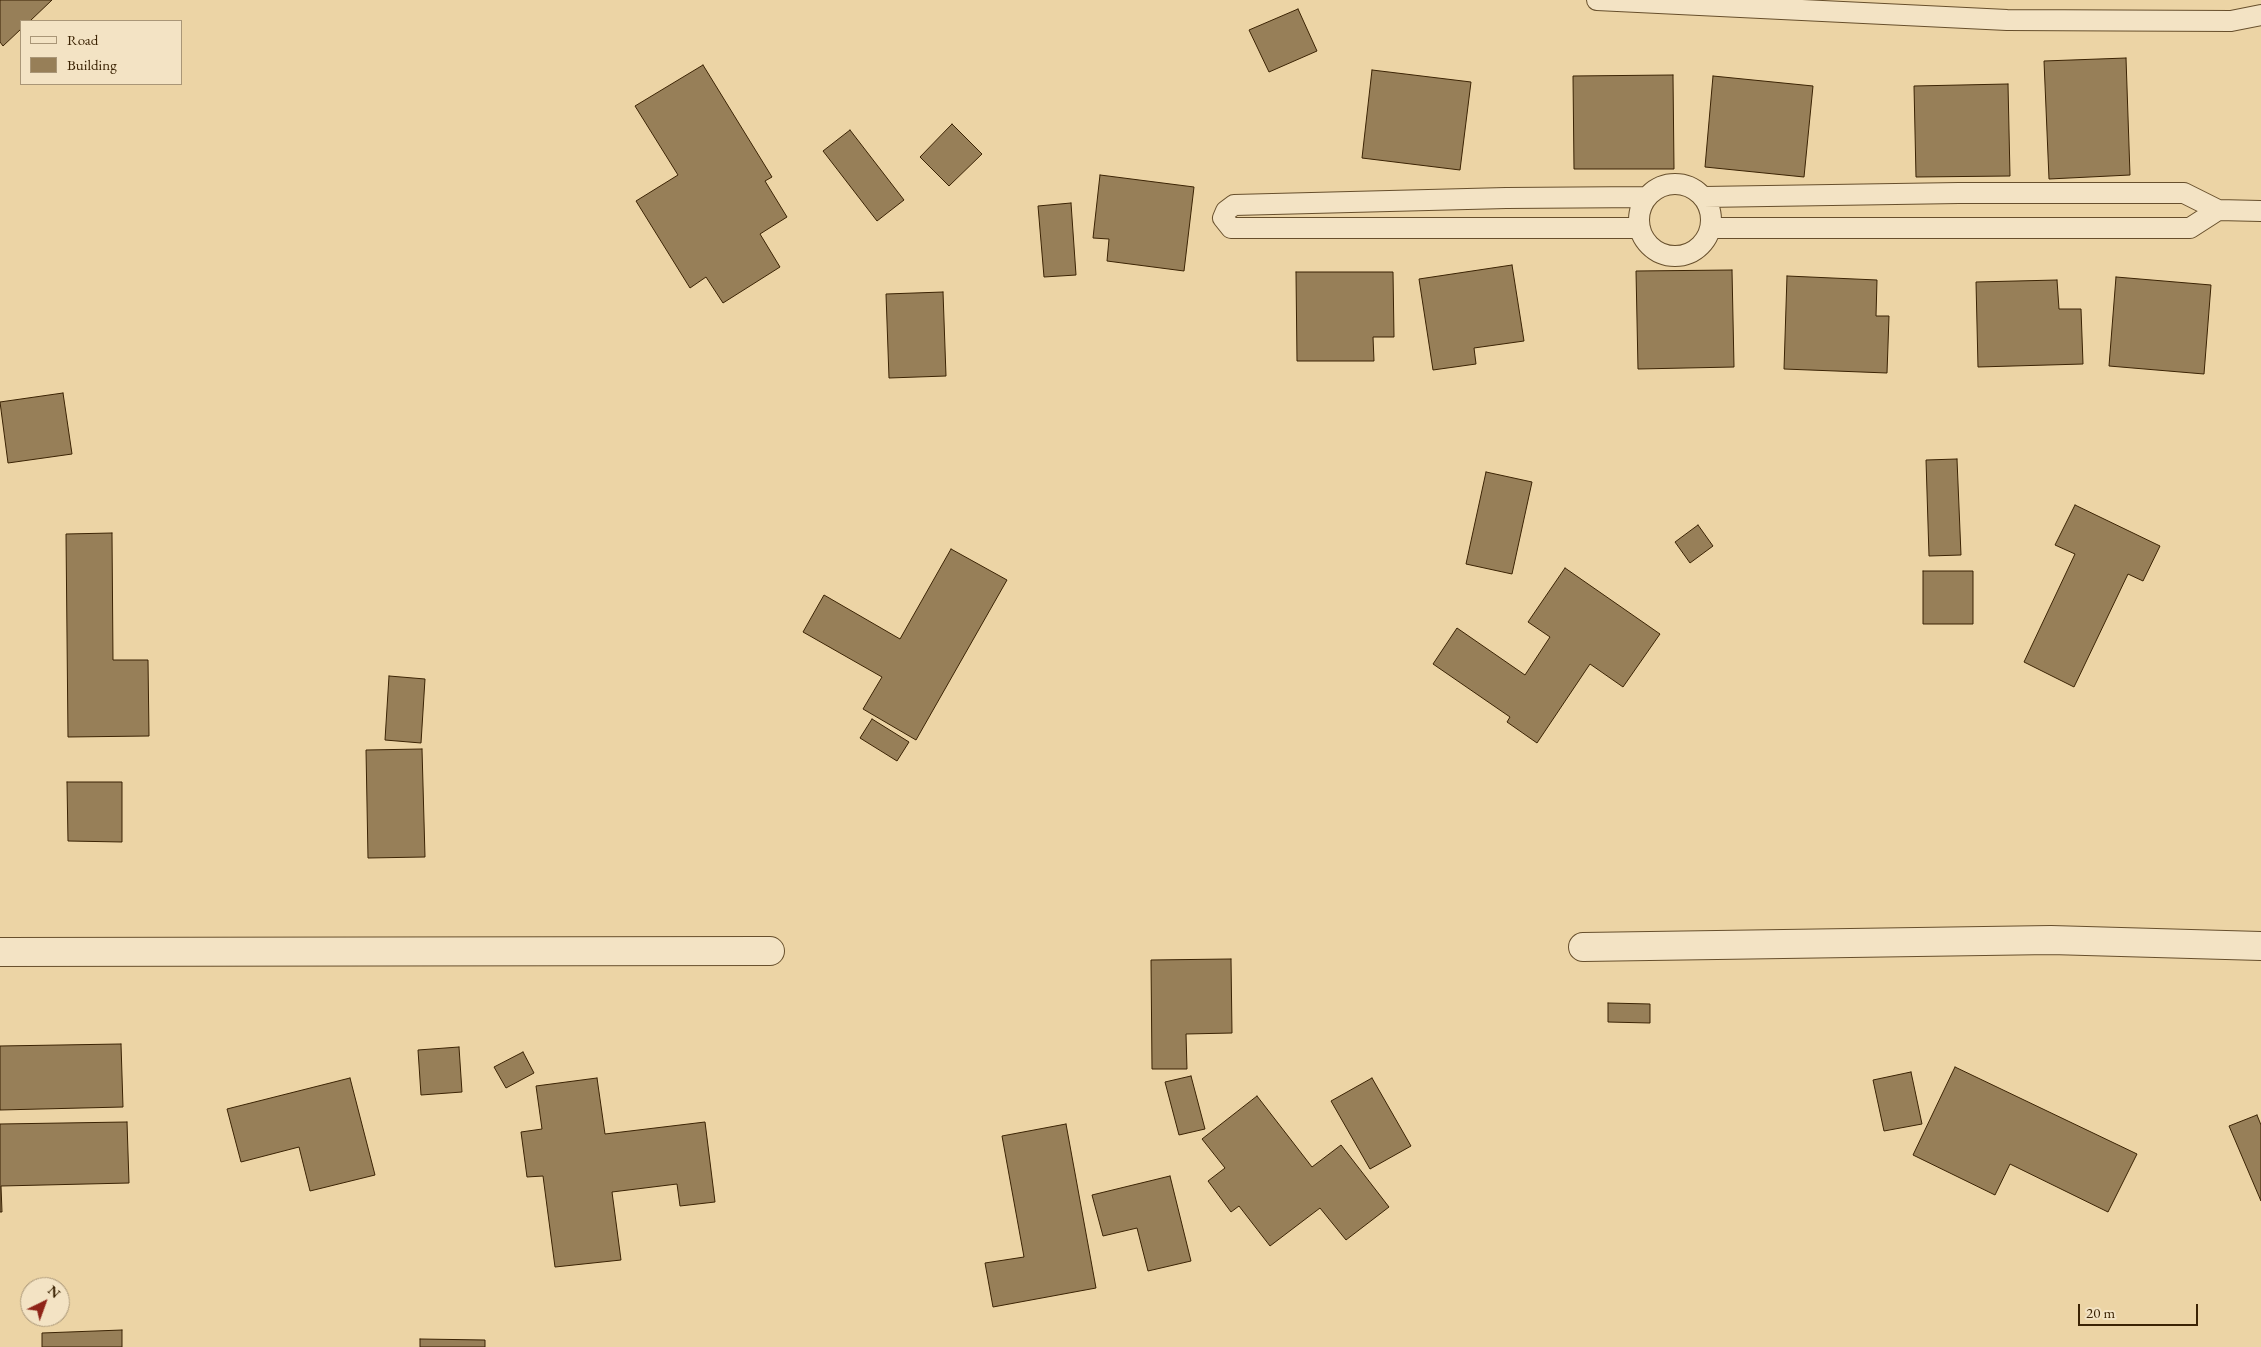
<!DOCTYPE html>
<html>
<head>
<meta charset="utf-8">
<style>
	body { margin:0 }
	#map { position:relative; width:2261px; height:1347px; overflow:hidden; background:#ecd4a5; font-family:"EB Garamond",serif }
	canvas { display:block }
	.legend { position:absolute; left:20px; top:20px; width:162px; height:65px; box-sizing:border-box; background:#f3e3c4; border:1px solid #a99677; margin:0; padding:6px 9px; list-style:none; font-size:15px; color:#3b2304 }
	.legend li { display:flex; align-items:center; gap:10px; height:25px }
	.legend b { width:25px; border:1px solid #a99677 }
	.north { position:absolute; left:20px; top:1277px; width:50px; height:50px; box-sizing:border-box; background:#f3e3c4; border:1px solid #a99677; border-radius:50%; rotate:42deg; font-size:14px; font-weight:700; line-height:20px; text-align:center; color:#3b2304 }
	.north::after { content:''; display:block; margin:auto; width:18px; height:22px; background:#8f2418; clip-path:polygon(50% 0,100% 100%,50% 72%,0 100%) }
	.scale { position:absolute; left:2078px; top:1304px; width:120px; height:22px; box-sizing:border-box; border:2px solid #3b2304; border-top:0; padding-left:6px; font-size:15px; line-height:18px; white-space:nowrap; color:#3b2304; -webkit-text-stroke:4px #f3e3c4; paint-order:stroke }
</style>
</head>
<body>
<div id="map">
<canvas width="2261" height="1347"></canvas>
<ul class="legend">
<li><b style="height:6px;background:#f3e3c4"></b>Road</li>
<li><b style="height:14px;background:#977f58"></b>Building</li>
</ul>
<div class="north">N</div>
<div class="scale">20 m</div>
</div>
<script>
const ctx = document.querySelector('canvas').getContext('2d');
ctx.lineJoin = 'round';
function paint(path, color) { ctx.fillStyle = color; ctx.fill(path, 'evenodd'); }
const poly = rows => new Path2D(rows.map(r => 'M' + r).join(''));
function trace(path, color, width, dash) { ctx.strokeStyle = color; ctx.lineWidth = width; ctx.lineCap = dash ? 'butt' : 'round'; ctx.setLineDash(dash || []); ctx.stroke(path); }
const building = poly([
	[0,0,52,0,30,21,21,21,21,29,3,46,0,42,0,0],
	[1298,9,1317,51,1269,72,1249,30,1298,9],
	[2126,58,2130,175,2049,179,2044,61,2126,58],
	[703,65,772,177,765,181,787,217,760,234,780,267,723,303,706,277,690,288,636,201,678,175,635,106,703,65],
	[1372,70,1471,82,1460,170,1362,158,1372,70],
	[1673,75,1674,169,1574,169,1573,76,1673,75],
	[1713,76,1813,86,1804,177,1705,167,1713,76],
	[2008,84,2010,176,1916,177,1914,86,2008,84],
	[952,124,982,154,949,186,920,157,952,124],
	[850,130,904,200,877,221,823,151,850,130],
	[1100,175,1194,187,1184,271,1107,261,1109,239,1093,238,1100,175],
	[1071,203,1076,275,1044,277,1038,206,1071,203],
	[1512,265,1524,341,1474,348,1476,364,1433,370,1419,279,1512,265],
	[1732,270,1734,367,1638,369,1636,271,1732,270],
	[1296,272,1393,272,1394,337,1373,337,1374,361,1297,361,1296,272],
	[1787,276,1877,280,1876,316,1889,316,1887,373,1784,369,1787,276],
	[2116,277,2211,285,2204,374,2109,366,2116,277],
	[2057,280,2059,309,2081,309,2083,364,1978,367,1976,282,2057,280],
	[943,292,946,376,889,378,886,294,943,292],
	[63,393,72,454,8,463,0,402,63,393],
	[1957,459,1961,555,1929,556,1926,460,1957,459],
	[1486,472,1532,482,1512,574,1466,564,1486,472],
	[2075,505,2160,546,2143,581,2128,574,2074,687,2024,662,2075,554,2055,545,2075,505],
	[1698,525,1713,546,1690,563,1675,542,1698,525],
	[112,533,113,660,148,660,149,736,68,737,66,534,112,533],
	[951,549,1007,580,916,740,863,709,882,677,803,632,824,595,900,639,951,549],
	[1565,568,1660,634,1623,687,1590,664,1537,743,1507,722,1510,717,1433,664,1457,628,1525,675,1550,637,1528,622,1565,568],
	[1923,571,1973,571,1973,624,1923,624,1923,571],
	[389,676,425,679,421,743,385,740,389,676],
	[872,719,909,742,897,761,860,738,872,719],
	[422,749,425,857,368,858,366,750,422,749],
	[67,782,122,782,122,842,68,841,67,782],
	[1231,959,1232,1033,1186,1034,1187,1069,1152,1069,1151,960,1231,959],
	[1608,1003,1650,1004,1650,1023,1608,1022,1608,1003],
	[121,1044,123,1107,0,1110,0,1046,121,1044],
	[459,1047,462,1092,421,1095,418,1050,459,1047],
	[523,1052,534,1073,506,1088,494,1067,523,1052],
	[1955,1067,2137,1154,2108,1212,2010,1164,1995,1195,1913,1155,1955,1067],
	[1911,1072,1922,1124,1884,1131,1873,1080,1911,1072],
	[1191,1076,1205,1129,1179,1135,1165,1082,1191,1076],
	[350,1078,375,1175,310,1191,299,1147,241,1162,227,1109,350,1078],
	[597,1078,605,1134,705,1122,715,1202,680,1206,677,1184,612,1192,621,1260,555,1267,543,1176,527,1177,521,1132,542,1129,536,1086,597,1078],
	[1372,1078,1411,1146,1370,1169,1331,1101,1372,1078],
	[1257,1096,1312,1167,1341,1145,1389,1207,1346,1240,1320,1208,1270,1246,1239,1206,1231,1212,1208,1181,1225,1168,1202,1139,1257,1096],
	[2257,1115,2261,1125,2261,1201,2229,1126,2257,1115],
	[127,1122,129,1183,1,1186,2,1212,0,1212,0,1124,127,1122],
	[1066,1124,1096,1288,993,1307,985,1263,1024,1257,1002,1136,1066,1124],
	[1170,1176,1191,1261,1148,1271,1137,1228,1103,1236,1092,1195,1170,1176],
	[122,1330,122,1347,42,1347,42,1333,122,1330],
	[420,1339,485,1340,485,1347,420,1347,420,1339]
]);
const lane = poly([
	[1597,0,2007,20,2231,21,2261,15],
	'1639 220a36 36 0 1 1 72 0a36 36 0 1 1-72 0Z',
	[1704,197,1959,193,2184,193,2218,210,2190,228,1711,228],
	[2218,210,2261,211],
	[1640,228,1231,228,1223,218,1226,211,1234,205,1506,198,1647,197]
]);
const street = poly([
	[1583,947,2051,940,2261,946],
	[0,952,770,951]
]);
paint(building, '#977f58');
trace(building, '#3b2304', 1);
trace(lane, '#674f2c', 22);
trace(street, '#674f2c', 30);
trace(lane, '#f3e3c4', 20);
trace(street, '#f3e3c4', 28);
</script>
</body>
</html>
